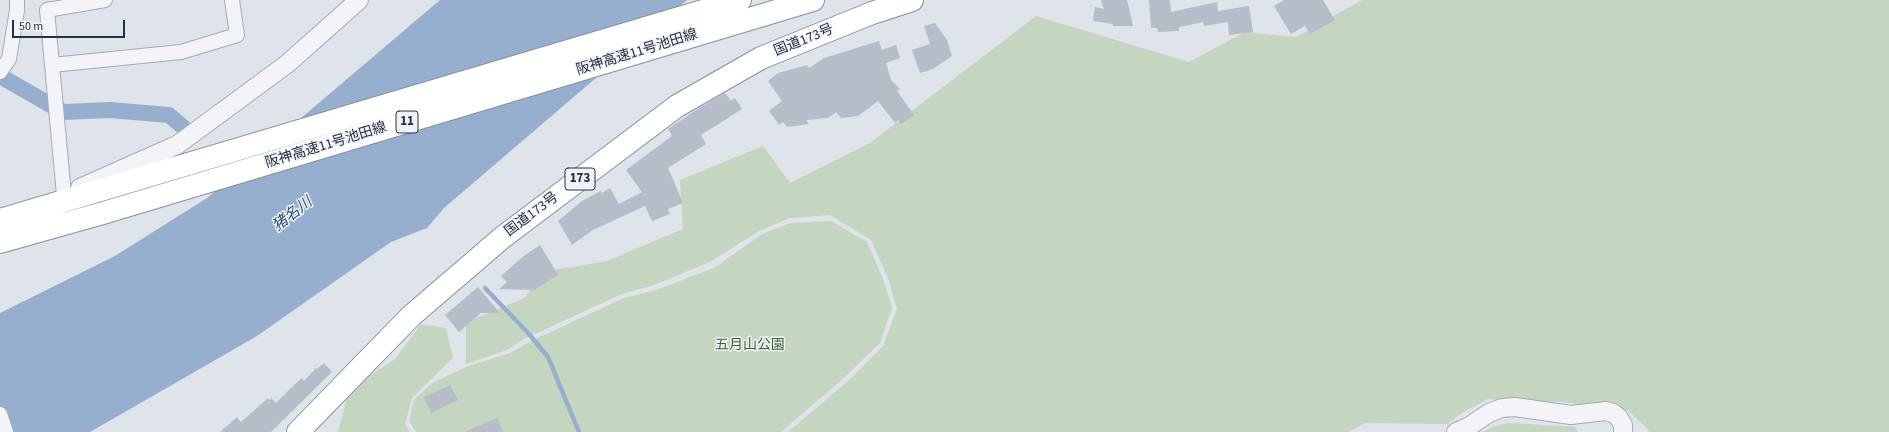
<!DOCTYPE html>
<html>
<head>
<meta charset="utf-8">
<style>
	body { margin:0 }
	#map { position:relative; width:1889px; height:432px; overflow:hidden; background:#dfe3ea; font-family:"Source Sans 3",sans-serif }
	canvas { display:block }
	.scale { position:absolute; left:12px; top:20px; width:113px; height:18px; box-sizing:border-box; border:2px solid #263043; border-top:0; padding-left:5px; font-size:12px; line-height:14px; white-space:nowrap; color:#263043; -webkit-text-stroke:3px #eff2f7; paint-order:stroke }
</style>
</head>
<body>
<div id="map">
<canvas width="1889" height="432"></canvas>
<div class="scale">50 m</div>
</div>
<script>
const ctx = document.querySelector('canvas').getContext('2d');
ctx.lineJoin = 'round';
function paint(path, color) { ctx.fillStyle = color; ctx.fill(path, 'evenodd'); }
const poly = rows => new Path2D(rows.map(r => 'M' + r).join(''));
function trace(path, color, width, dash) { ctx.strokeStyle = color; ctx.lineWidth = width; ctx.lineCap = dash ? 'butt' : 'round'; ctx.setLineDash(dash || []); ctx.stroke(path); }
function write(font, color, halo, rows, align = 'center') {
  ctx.font = font + ' "Source Sans 3","Noto Sans JP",sans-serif'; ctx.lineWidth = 3; ctx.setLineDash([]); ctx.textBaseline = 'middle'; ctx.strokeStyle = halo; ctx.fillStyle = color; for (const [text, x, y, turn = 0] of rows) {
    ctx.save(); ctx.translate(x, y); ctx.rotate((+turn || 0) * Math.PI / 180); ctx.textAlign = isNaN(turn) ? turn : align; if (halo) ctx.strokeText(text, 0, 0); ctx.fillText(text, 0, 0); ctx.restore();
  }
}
const green = poly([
	[1362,0,1889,0,1889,432,1649,432,1647,428,1627,410,1562,402,1488,399,1465,411,1447,424,1365,423,1348,432,788,432,848,381,883,346,897,309,888,278,871,240,830,215,790,218,759,231,710,262,654,285,622,294,524,339,507,350,466,364,466,322,525,298,542,272,607,261,683,229,680,180,763,146,790,183,870,143,1036,16,1189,62,1245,32,1296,37],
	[831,221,867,242,884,281,892,308,880,343,844,378,781,432,416,432,409,421,414,400,432,383,451,374,469,366,510,353,531,341,624,298,656,290,714,268,762,234,791,223],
	[421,324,446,328,453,358,412,398,405,425,410,432,338,432,349,390,395,359],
	[1508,423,1575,427,1578,432,1483,432,1493,427]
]);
const water = poly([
	[440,0,687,0,444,208,427,228,391,242,257,336,90,432,0,432,0,313,115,256,207,198]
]);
const stream = poly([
	[485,288,529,334,548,357,579,432]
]);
const canal = poly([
	[0,76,63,112,110,110,169,115,183,127]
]);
const building = poly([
	[1101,0,1127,0,1133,26,1113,26,1113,24,1093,21,1095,7,1104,9],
	[1149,0,1170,0,1171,12,1217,2,1218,11,1249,6,1253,32,1229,35,1228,22,1204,26,1203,22,1179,27,1179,31,1158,32,1157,28,1151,28],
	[1284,0,1323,0,1335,20,1310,34,1305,26,1291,34,1274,6],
	[935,23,947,40,952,56,933,69,920,73,912,50,930,44,924,26],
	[879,41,882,50,896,45,900,58,886,63,891,80,900,89,897,91,914,115,901,124,898,120,895,123,878,101,858,116,841,118,836,112,828,118,806,120,809,124,787,127,783,122,779,125,769,111,782,101,768,81,778,73,807,65,809,68,824,58],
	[725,93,731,101,735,98,742,109,701,135,706,144,668,168,683,203,668,209,670,214,652,221,645,206,593,230,572,245,558,221,582,201,601,191,602,193,610,188,619,204,642,192,626,170,672,136,668,129,699,108],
	[540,245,558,275,534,290,499,289,507,282,501,276,525,255],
	[478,287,500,313,481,313,459,332,445,315],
	[324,363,332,372,271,432,220,432,237,417,241,422,268,398,269,400,271,398,276,403,294,385,302,378,304,381,316,368,317,369],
	[450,385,458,400,431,413,424,397],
	[497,418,503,432,465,432]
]);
const minor = poly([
	[52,65,181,52,237,35,232,0],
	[0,72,9,59,17,10,17,0],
	[64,195,47,10,105,0],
	[0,414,6,432]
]);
const tertiary = poly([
	[80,188,177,145,287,64,359,0],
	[1456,432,1468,427,1489,413,1502,408,1515,407,1571,415,1606,411,1613,413,1619,418,1623,425,1623,432]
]);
const trunk = poly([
	[298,432,411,316,503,237,677,106,761,58,872,13,912,0]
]);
const motorway = poly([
	[0,220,740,0],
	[0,242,103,213,813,0]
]);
const shields = [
	[407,122,22],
	[580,179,30]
];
const shieldNames = [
	["11",407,122],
	["173",580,179]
];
const streetNames = [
	["国道173号",804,41,-22],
	["阪神高速11号池田線",637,53,-17],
	["阪神高速11号池田線",326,146,-17],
	["国道173号",532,215,-37]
];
const parkNames = [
	["五月山公園",750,346]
];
const waterNames = [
	["猪名川",293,215,-38]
];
paint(green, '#c4d5c0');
paint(water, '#96afce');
trace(stream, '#96afce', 4.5);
trace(canal, '#96afce', 16);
paint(building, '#b6bcc8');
trace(minor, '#a4aab5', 16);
trace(tertiary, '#a4aab5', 20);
trace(trunk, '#8590a2', 24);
trace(motorway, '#8590a2', 24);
trace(minor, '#f3f4f8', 14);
trace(tertiary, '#f3f4f8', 18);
trace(trunk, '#fff', 22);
trace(motorway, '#fff', 22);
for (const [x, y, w] of shields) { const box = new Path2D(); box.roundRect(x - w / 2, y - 11, w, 22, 3); ctx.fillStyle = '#eff2f7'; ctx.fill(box); trace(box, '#263043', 1); }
write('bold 13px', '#263043', null, shieldNames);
write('14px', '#263043', '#eff2f7', streetNames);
write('14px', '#396132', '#eff2f7', parkNames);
write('italic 15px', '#2c4d7c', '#eff2f7', waterNames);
</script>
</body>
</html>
